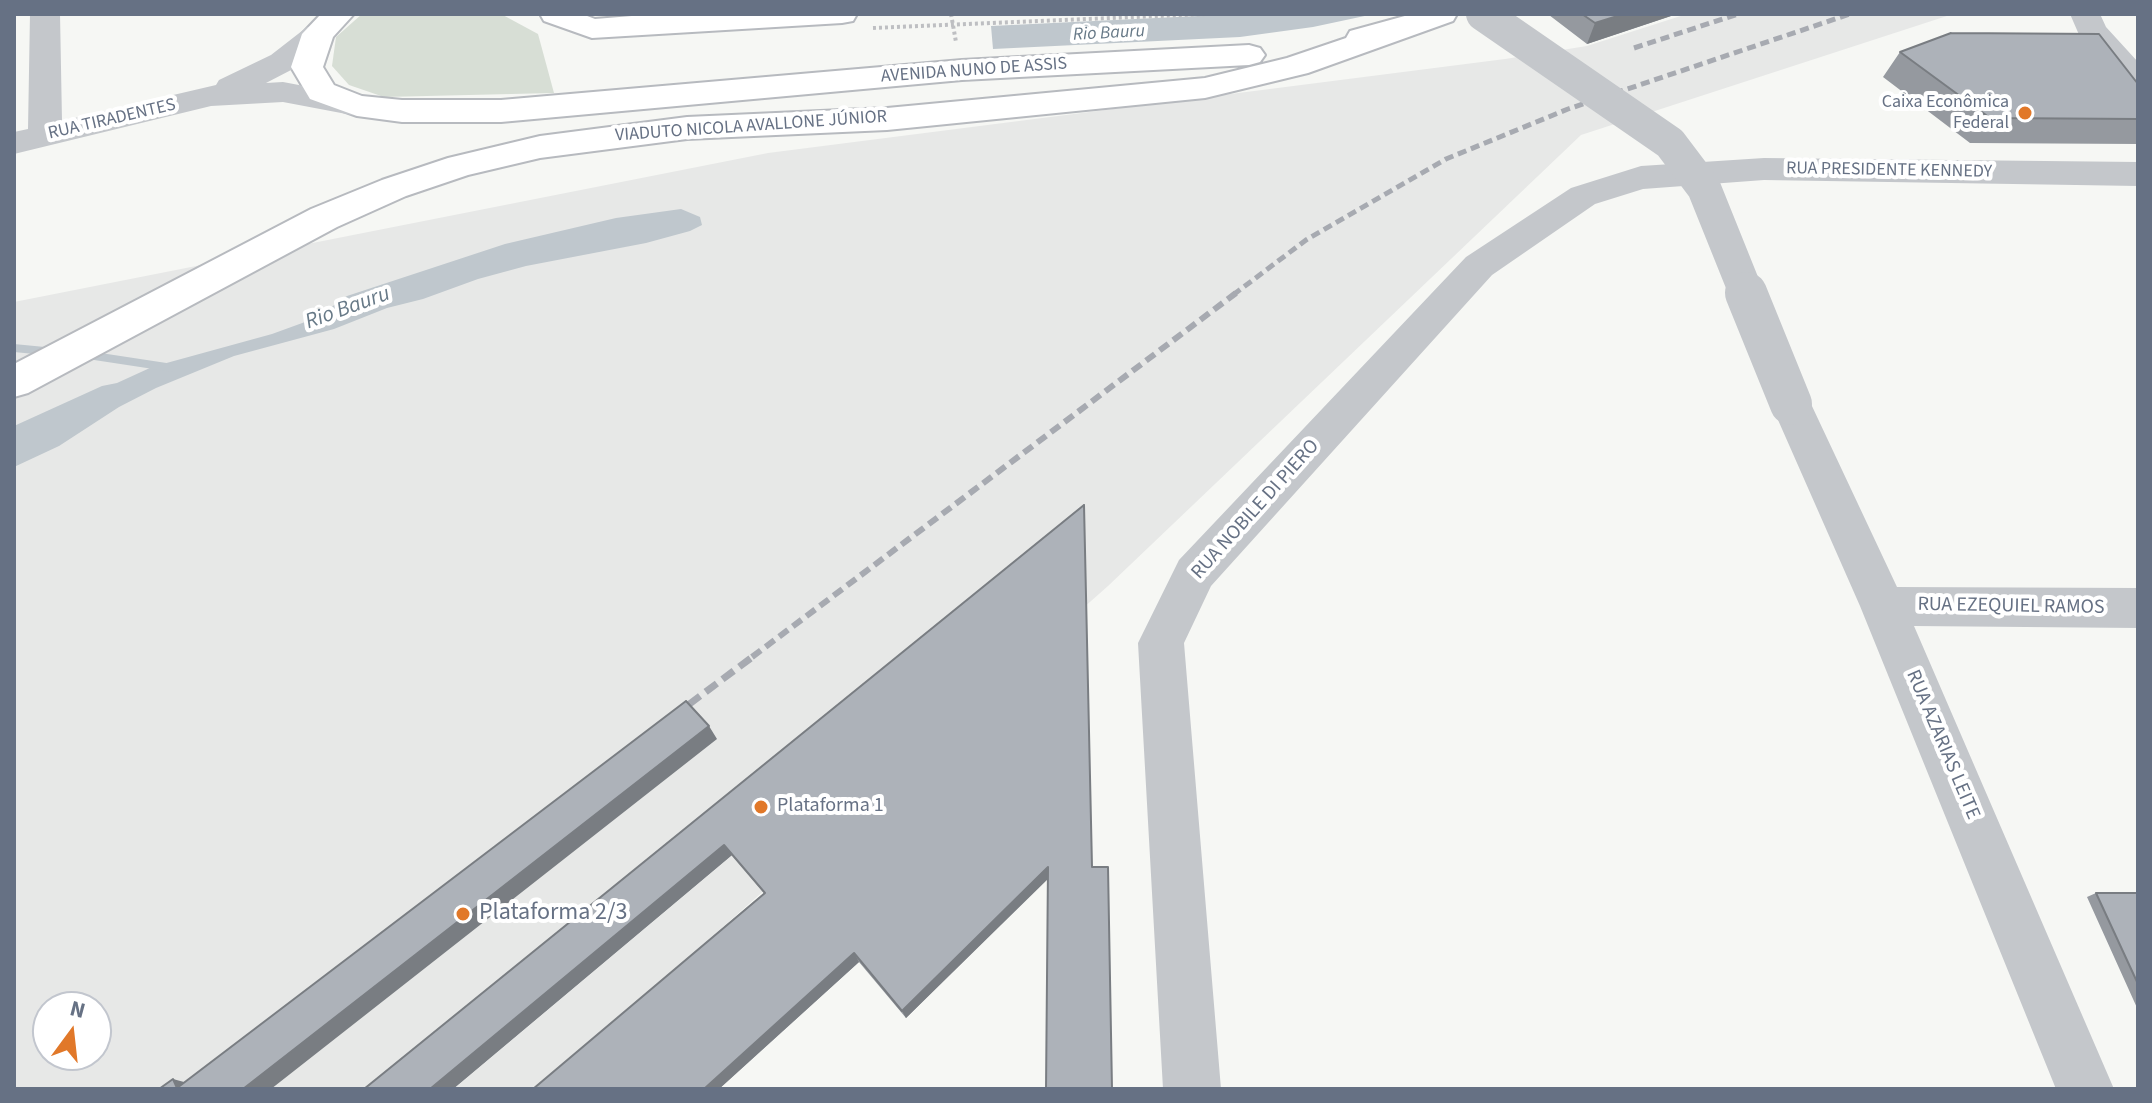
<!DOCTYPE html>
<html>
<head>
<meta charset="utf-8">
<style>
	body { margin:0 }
	#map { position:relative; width:2152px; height:1103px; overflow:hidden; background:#f6f7f4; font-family:"Source Sans 3",sans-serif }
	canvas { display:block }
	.frame { position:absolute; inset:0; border:16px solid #667184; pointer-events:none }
	.north { position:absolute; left:32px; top:991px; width:80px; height:80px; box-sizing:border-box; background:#fff; border:2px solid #c2c6ce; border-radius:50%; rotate:15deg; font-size:22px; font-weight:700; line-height:32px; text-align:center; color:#667184 }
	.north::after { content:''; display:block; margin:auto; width:28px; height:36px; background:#e17829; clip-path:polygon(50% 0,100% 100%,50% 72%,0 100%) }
</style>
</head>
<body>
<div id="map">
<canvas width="2152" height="1103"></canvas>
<div class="frame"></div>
<div class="north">N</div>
</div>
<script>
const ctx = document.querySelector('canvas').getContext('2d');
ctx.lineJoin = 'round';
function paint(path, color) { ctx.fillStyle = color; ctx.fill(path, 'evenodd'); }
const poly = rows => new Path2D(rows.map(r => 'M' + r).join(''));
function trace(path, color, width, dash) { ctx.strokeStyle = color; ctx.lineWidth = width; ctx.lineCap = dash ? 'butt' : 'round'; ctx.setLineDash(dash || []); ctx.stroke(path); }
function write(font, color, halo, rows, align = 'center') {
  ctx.font = font + ' "Source Sans 3",sans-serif'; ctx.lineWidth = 8; ctx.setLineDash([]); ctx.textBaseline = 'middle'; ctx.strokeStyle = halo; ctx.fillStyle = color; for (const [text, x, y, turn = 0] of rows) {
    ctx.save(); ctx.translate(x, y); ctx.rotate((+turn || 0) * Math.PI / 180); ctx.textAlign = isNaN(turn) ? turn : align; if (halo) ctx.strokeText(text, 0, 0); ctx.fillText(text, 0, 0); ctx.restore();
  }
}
const built = poly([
	[1687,14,1953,14,1581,135,1108,586,540,1089,14,1089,14,302,768,153,1505,59,1587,46],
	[48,1007,96,1007,96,1055,48,1055]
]);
const green = poly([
	[362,14,501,14,538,34,554,93,384,97,349,85,332,66,336,37]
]);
const water = poly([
	[1239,14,1374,14,1313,27,1240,37,993,49,991,26],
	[681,209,700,217,702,225,690,231,646,243,526,266,478,279,423,299,387,308,334,329,234,356,156,388,119,407,59,446,14,467,14,426,102,386,117,383,152,367,272,334,316,318,347,296,505,244,616,218]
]);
const stream = poly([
	[14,344,55,348,60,352,55,356,14,352,14,344],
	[81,350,173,364,178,368,173,372,81,358,76,354,81,350]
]);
const path = poly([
	[951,14,956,42],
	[873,28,1208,14]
]);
const minor = poly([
	[30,14,60,14,62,121,216,85,219,80,271,55,307,27,318,25,329,27,334,34,329,41,293,69,266,83,283,82,357,96,369,99,374,106,369,113,357,116,283,102,211,106,14,154,14,132,28,129,30,14],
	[2070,14,2100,14,2106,27,2138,62,2138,92,2126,89,2080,37,2070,14],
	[1764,158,2138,162,2138,186,1764,180,1643,189,1595,204,1492,275,1211,586,1184,643,1221,1089,1163,1089,1138,643,1179,560,1466,257,1571,188,1641,166,1764,158],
	[1791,388,1805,393,1811,404,1897,587,2138,588,2138,628,1914,626,2114,1089,2056,1089,1860,606,1771,404,1777,393,1791,388]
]);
const major = poly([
	[321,14,354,14,333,37,323,67,334,85,362,96,402,100,501,100,962,60,1249,45,1260,48,1265,55,1260,62,1249,65,962,80,501,122,402,122,357,116,310,99,291,67,302,34,321,14],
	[540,14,582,14,595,19,656,14,857,14,853,21,842,23,592,38,544,21,540,14],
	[1412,14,1457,14,1453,21,1308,73,1205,98,887,130,687,139,540,158,468,175,406,196,337,227,28,393,14,397,14,364,311,209,382,180,448,158,540,136,687,117,887,108,1205,78,1287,58,1346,38,1350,31,1412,14]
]);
const railFar2 = poly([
	[1634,48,1738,14],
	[1233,295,1306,240,1446,159,1568,109,1850,14]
]);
const railFar1 = poly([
	[752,657,1236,293]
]);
const rail = poly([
	[672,717,755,655]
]);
const minorBridgeFar1 = poly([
	[1483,14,1670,143,1704,188,1747,295]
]);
const minorBridge = poly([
	[1746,293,1791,404]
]);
const wall = poly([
	[1549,14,1677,14,1587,44,1549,15],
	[1900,52,2138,84,2138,144,1970,143,1883,77],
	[1084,505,1092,867,1048,878,906,1018,859,962,719,1089,533,1089,764,893,732,855,453,1089,364,1089],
	[2096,893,2138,893,2138,1010,2087,897]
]);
const shadedWall = poly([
	[1624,14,1677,14,1587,44,1595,23],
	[709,726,717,739,271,1089,243,1089],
	[724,845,732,855,453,1089,430,1089],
	[1048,867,1049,878,906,1018,902,1011],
	[854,953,859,962,719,1089,704,1089],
	[173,1079,195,1085,177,1088]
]);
const building = poly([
	[1582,14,1624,14,1595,23,1582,14],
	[1951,33,2099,34,2138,84,2138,119,1990,118,1900,52,1951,33],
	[1084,505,1092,867,1108,867,1112,1089,1046,1089,1048,867,902,1011,854,953,704,1089,533,1089,765,893,724,845,430,1089,364,1089,1084,505],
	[686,701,709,726,243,1089,159,1089,173,1079,177,1088,686,701],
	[2096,893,2138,893,2138,984,2096,893]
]);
const markers = [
	[2025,113,8,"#e17829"],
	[761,807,8,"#e17829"],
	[463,914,8,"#e17829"]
];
const farWaternames = [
	["Rio Bauru",1109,34,-3]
];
const farStreetnames = [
	["AVENIDA NUNO DE ASSIS",974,71,-4],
	["RUA TIRADENTES",112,120,-13],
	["VIADUTO NICOLA AVALLONE JÚNIOR",751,127,-4],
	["RUA PRESIDENTE KENNEDY",1889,171,1]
];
const farPoinames = [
	["Caixa Econômica",2009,103],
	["Federal",2009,124]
];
const streetNames = [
	["RUA NOBILE DI PIERO",1256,510,-48],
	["RUA EZEQUIEL RAMOS",2011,607,1],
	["RUA AZARIAS LEITE",1942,745,67]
];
const poiNames = [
	["Plataforma 1",777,807]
];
const waterNames = [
	["Rio Bauru",348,309,-20]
];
const nearPoinames = [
	["Plataforma 2/3",479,914]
];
paint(built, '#e7e8e7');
paint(green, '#d7ded5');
paint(water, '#bfc7cd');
paint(stream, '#bfc7cd');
trace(major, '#b7babf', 4);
trace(path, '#bebfc2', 4, [3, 3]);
paint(minor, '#c4c7cb');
paint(major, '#fff');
trace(railFar2, '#a7aab1', 5, [9, 5]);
trace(railFar1, '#a7aab1', 6, [11, 6]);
trace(rail, '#a7aab1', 7, [14, 7]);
trace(minorBridgeFar1, '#c4c7cb', 34);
trace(minorBridge, '#c4c7cb', 42);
paint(wall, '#95999f');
paint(shadedWall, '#797d82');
paint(building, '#adb2b9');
trace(building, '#797d82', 2);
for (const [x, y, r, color] of markers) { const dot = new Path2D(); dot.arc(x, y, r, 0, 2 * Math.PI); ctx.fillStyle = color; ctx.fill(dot); trace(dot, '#fff', 3); }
write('italic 18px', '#677987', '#fff', farWaternames);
write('18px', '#667184', '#fff', farStreetnames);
write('18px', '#667184', '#fff', farPoinames, 'right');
write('20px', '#667184', '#fff', streetNames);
write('20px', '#667184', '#fff', poiNames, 'left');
write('italic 22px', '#677987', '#fff', waterNames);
write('24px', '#667184', '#fff', nearPoinames, 'left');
</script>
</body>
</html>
